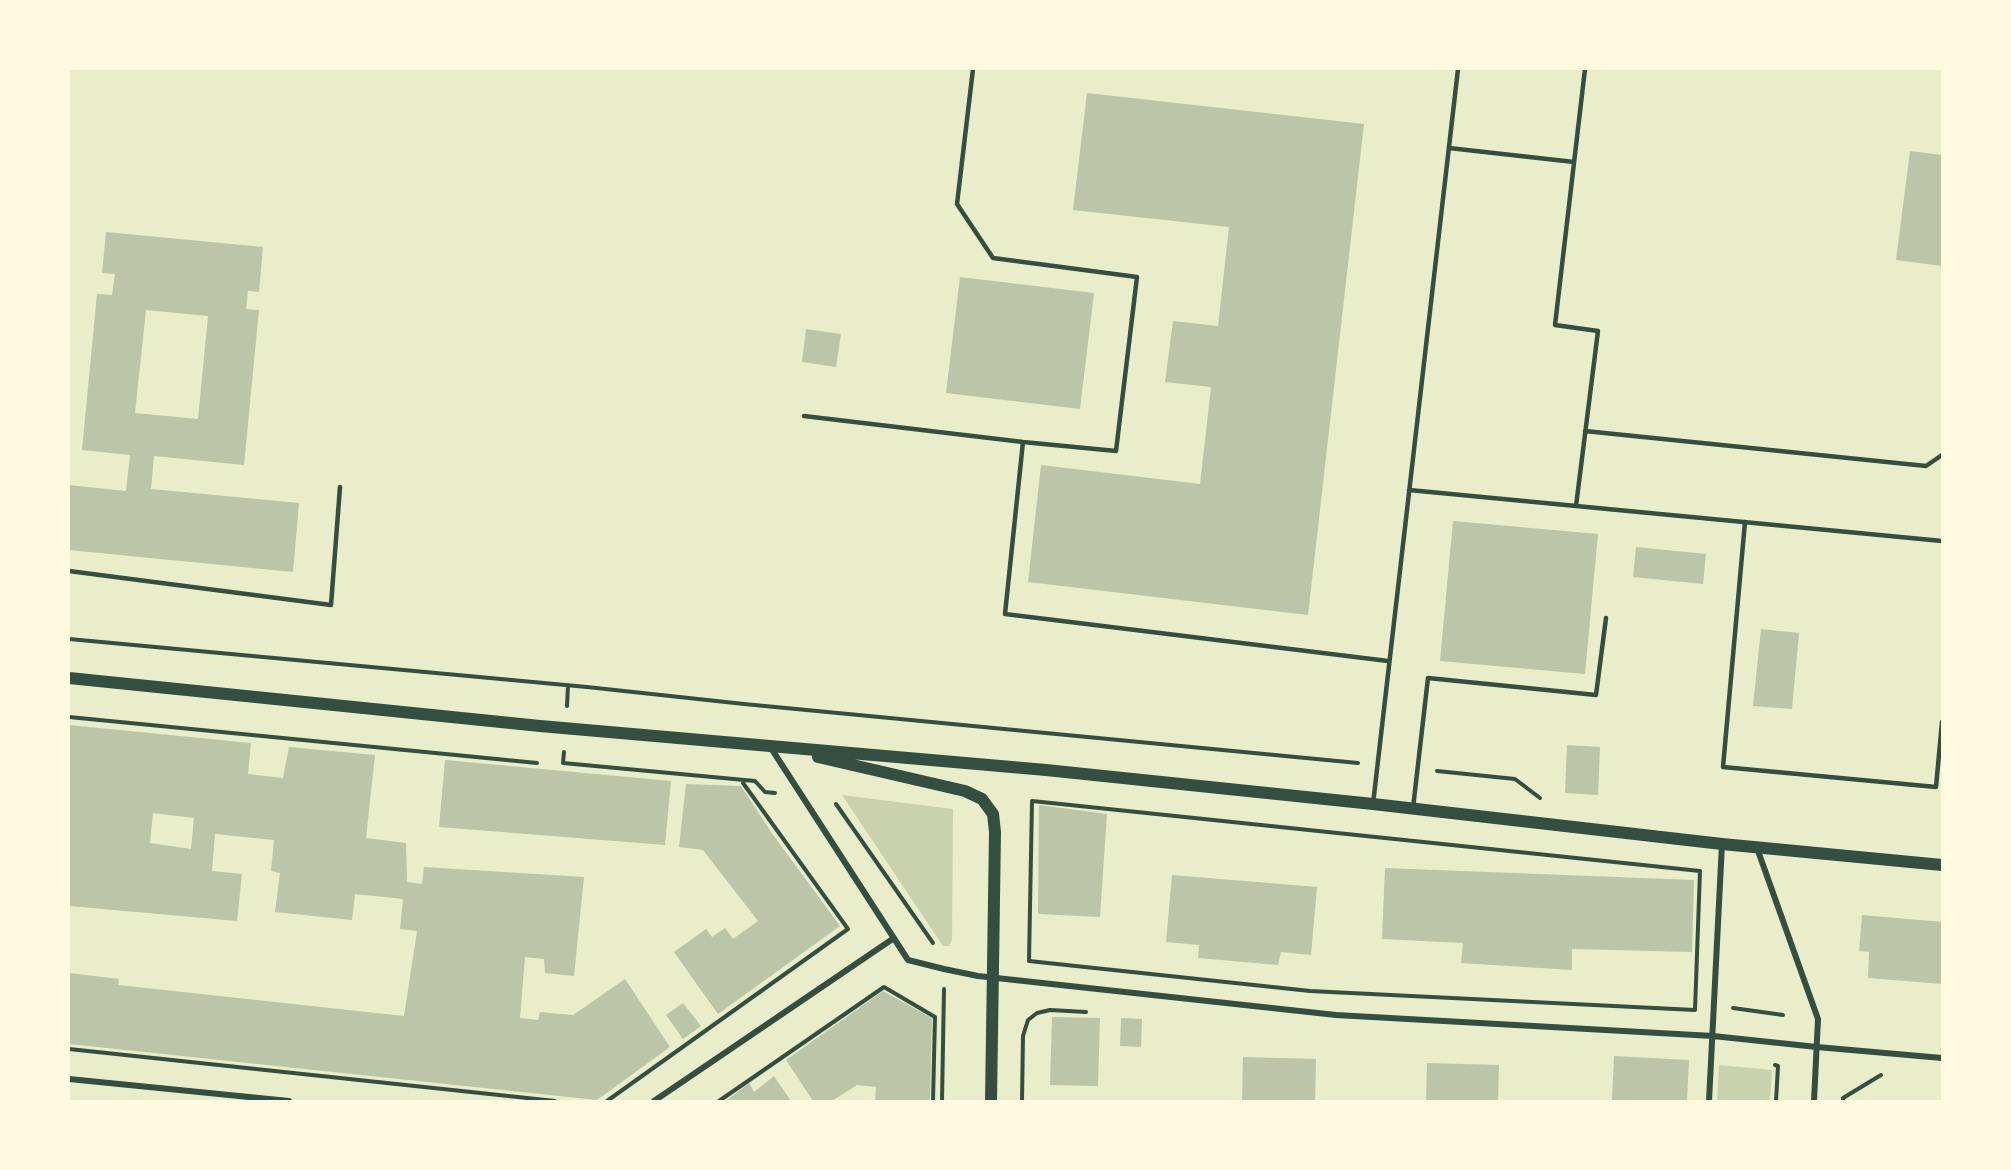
<!DOCTYPE html>
<html>
<head>
<meta charset="utf-8">
<style>
	body { margin:0 }
	#map { position:relative; width:2011px; height:1170px; overflow:hidden; background:#e9edc9; font-family:Arial,sans-serif }
	canvas { display:block }
	.frame { position:absolute; inset:0; border:70px solid #fefae0; pointer-events:none }
</style>
</head>
<body>
<div id="map">
<canvas width="2011" height="1170"></canvas>
<div class="frame"></div>
</div>
<script>
const ctx = document.querySelector('canvas').getContext('2d');
ctx.lineJoin = 'round';
function paint(path, color) { ctx.fillStyle = color; ctx.fill(path, 'evenodd'); }
const poly = rows => new Path2D(rows.map(r => 'M' + r).join(''));
function trace(path, color, width, dash) { ctx.strokeStyle = color; ctx.lineWidth = width; ctx.lineCap = dash ? 'butt' : 'round'; ctx.setLineDash(dash || []); ctx.stroke(path); }
const green = poly([
	[842,795,953,809,952,940,949,946,943,946],
	[1719,1065,1772,1070,1770,1101,1717,1101]
]);
const building = poly([
	[1087,93,1364,124,1308,615,1028,582,1041,465,1200,484,1211,387,1165,382,1173,321,1218,326,1229,227,1073,210],
	[1910,151,1942,155,1942,266,1896,260],
	[106,232,263,247,259,292,248,291,246,309,259,310,244,465,154,456,151,489,299,503,293,572,69,550,69,485,126,491,130,455,82,450,97,294,112,295,115,274,102,273],
	[146,310,208,316,198,419,135,413],
	[960,277,1094,293,1080,409,946,393],
	[806,329,841,334,836,367,802,362],
	[1453,521,1598,534,1585,674,1440,661],
	[1636,547,1706,554,1703,584,1633,577],
	[1761,629,1799,633,1792,709,1753,706],
	[69,725,251,743,248,774,283,778,289,747,375,755,366,838,406,843,407,882,422,884,424,867,584,877,574,976,545,973,544,959,525,957,520,1018,538,1020,540,1012,573,1015,625,979,670,1047,597,1100,69,1044,69,973,119,979,118,985,404,1016,417,931,400,929,403,899,355,894,352,920,275,912,280,873,271,871,274,840,215,834,212,871,242,874,237,921,69,906],
	[153,813,194,818,191,849,150,843],
	[1567,745,1600,747,1598,795,1565,793],
	[445,760,671,781,665,845,439,827],
	[686,784,741,786,771,832,840,926,718,1014,674,952,706,929,712,937,725,928,733,939,758,921,703,850,679,847],
	[1039,805,1107,814,1100,917,1038,914],
	[1385,868,1694,880,1692,952,1572,949,1572,970,1461,963,1463,943,1382,939],
	[1172,875,1317,887,1311,955,1281,952,1278,965,1198,958,1199,945,1166,942],
	[1862,915,1942,922,1942,984,1868,978,1869,952,1859,951],
	[883,991,932,1018,930,1101,875,1101,876,1087,857,1085,832,1101,813,1101,786,1060],
	[683,1003,701,1026,683,1039,666,1015],
	[1052,1017,1100,1018,1098,1086,1050,1085],
	[1121,1018,1142,1019,1141,1047,1120,1046],
	[1614,1056,1689,1060,1687,1101,1612,1101],
	[1243,1057,1316,1059,1315,1101,1242,1101],
	[1427,1063,1499,1065,1498,1101,1426,1101],
	[774,1076,791,1101,726,1101,749,1083,754,1092]
]);
const path = poly([
	[69,639,587,687,744,704,1358,763],
	[567,706,568,685],
	[69,717,537,763],
	[564,752,563,763,755,781,765,792,775,793],
	[1437,771,1515,779,1540,798],
	[1032,801,1700,871,1695,1010,1310,991,1029,961,1032,801],
	[836,804,933,943],
	[1733,1008,1783,1015],
	[69,1049,555,1101],
	[1775,1065,1778,1066,1776,1101],
	[607,1101,848,929,743,783],
	[719,1101,884,987,935,1017,933,1101],
	[942,1101,944,989],
	[1022,1101,1023,1036,1028,1020,1037,1013,1050,1010,1086,1012],
	[1843,1101,1843,1098,1881,1075]
]);
const service = poly([
	[973,69,957,204,993,258,1137,277,1116,451,1023,442,1005,614,1388,661],
	[1449,148,1574,162],
	[804,416,1023,442],
	[1585,431,1926,466,1942,455],
	[1409,490,1942,541],
	[1576,506,1598,331,1555,325,1585,69],
	[1745,522,1723,767,1936,787,1942,722],
	[69,571,331,605,340,487],
	[1373,804,1458,69],
	[1413,808,1428,678,1596,695,1606,618]
]);
const minor = poly([
	[771,748,908,960,944,969,978,976,1336,1015,1713,1036,1817,1047,1942,1058],
	[1757,848,1818,1019,1814,1101],
	[69,1079,289,1101],
	[654,1101,894,938],
	[1709,1101,1722,844]
]);
const secondary = poly([
	[69,678,540,726,1046,770,1373,804,1722,844,1942,865],
	[818,757,965,791,982,799,993,814,995,832,991,1101]
]);
paint(green, '#cad2ad');
paint(building, '#bcc5a7');
trace(path, '#344e41', 4);
trace(service, '#344e41', 4.5);
trace(minor, '#344e41', 6);
trace(secondary, '#344e41', 12);
</script>
</body>
</html>
